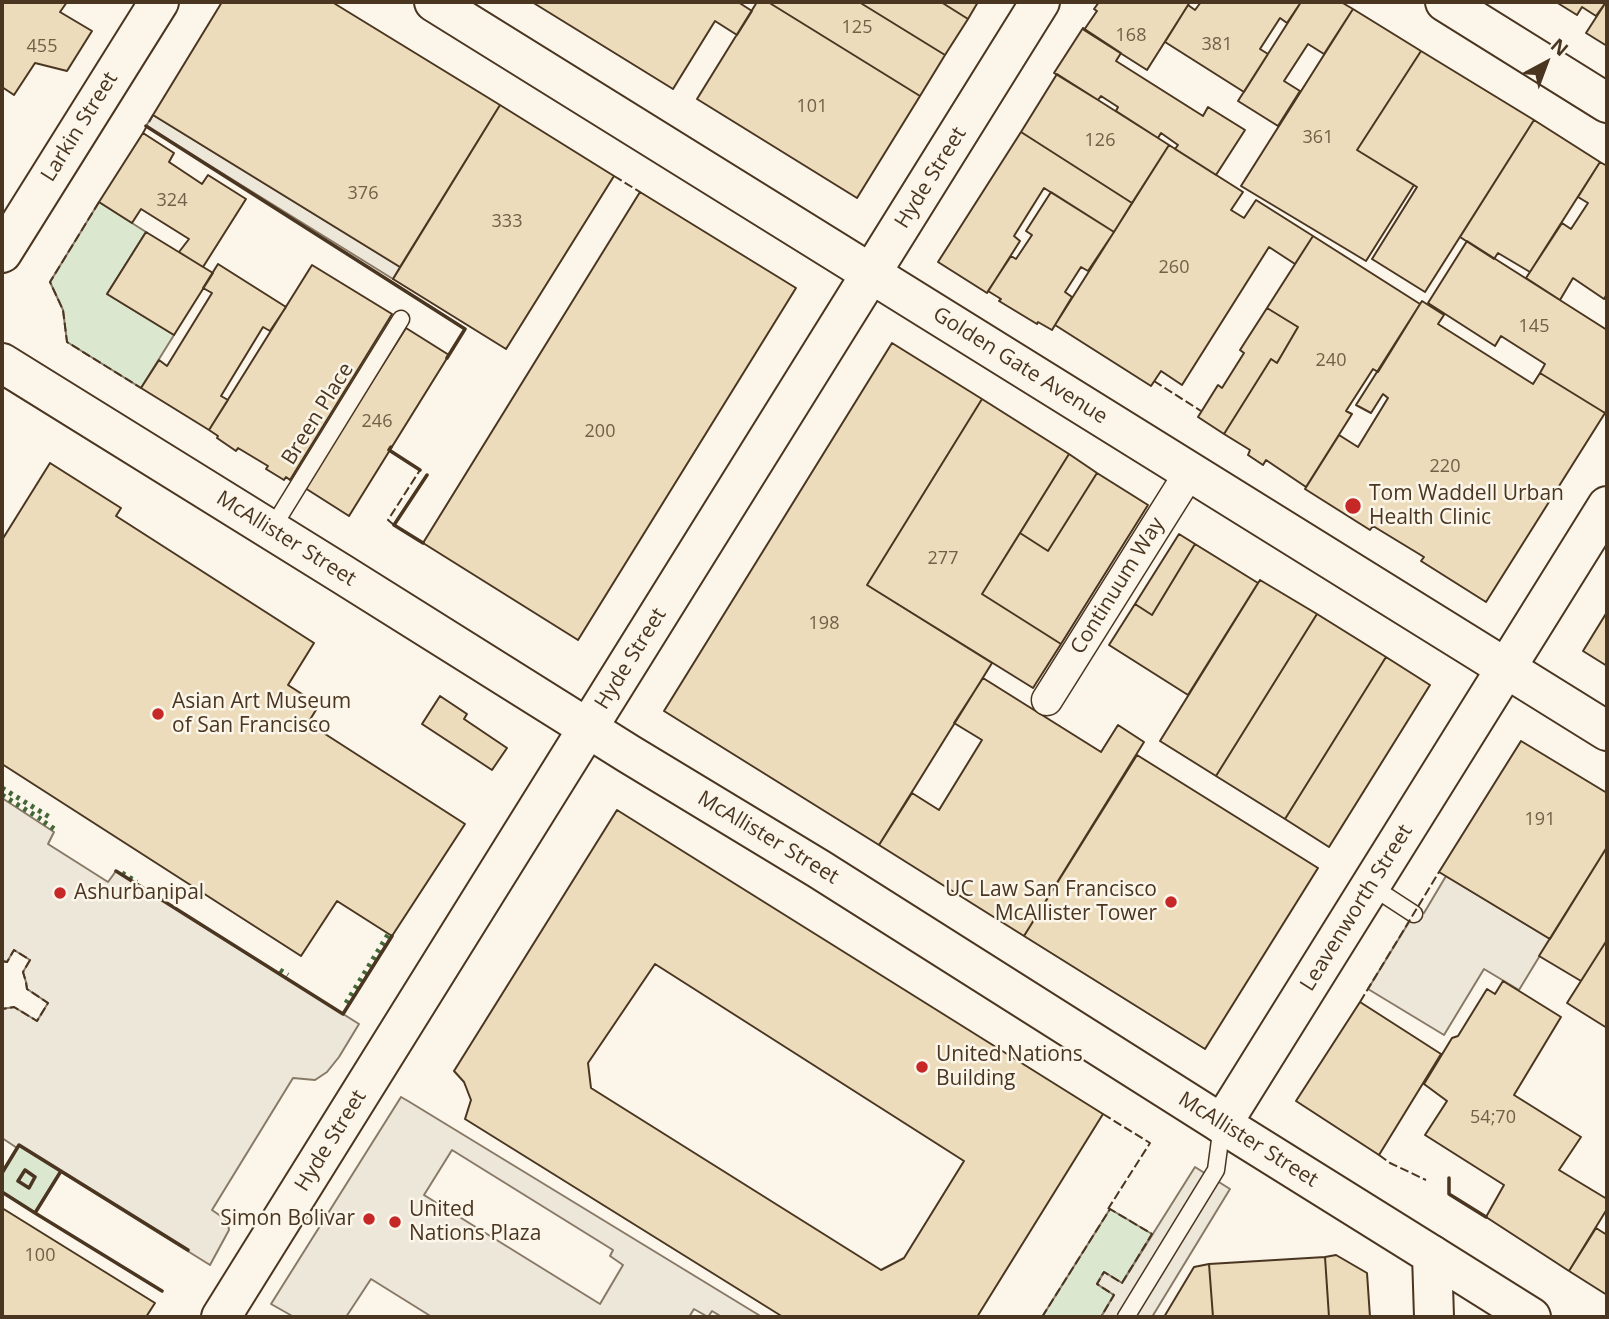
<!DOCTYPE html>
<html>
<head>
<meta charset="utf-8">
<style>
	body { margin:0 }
	#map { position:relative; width:1609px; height:1319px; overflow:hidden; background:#fbf6e9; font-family:"Open Sans",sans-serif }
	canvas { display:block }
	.frame { position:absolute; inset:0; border:4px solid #4a3520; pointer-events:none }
	.north { position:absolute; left:1511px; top:28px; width:70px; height:70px; -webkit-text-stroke:5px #fbf6e9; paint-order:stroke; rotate:41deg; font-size:19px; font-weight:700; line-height:28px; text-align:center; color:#4a3520 }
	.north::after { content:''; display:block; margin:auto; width:24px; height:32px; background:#4a3520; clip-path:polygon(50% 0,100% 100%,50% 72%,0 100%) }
</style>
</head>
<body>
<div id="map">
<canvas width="1609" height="1319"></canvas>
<div class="frame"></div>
<div class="north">N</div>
</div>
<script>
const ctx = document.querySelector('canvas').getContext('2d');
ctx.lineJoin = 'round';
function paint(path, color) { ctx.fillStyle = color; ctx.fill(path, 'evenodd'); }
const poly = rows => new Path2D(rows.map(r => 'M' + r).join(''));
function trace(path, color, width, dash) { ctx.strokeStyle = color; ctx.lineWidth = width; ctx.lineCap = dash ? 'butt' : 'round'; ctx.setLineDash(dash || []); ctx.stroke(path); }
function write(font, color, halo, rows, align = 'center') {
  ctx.font = font + ' "Open Sans",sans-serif'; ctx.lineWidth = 5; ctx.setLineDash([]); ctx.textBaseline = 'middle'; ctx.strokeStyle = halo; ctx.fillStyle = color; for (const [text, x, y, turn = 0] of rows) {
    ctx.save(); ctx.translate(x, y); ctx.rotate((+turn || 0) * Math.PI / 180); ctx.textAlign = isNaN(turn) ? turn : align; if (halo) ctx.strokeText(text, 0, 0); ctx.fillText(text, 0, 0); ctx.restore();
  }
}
const green = poly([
	[99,202,146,232,107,294,174,335,141,388,67,342,63,310,50,282,99,202],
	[19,1145,61,1171,35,1213,2,1192,2,1173,19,1145],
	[1110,1209,1152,1234,1122,1283,1104,1272,1101,1277,1097,1284,1114,1295,1101,1317,1042,1317,1110,1209]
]);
const parking = poly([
	[153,115,400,267,393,279,146,126,153,115],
	[2,798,54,832,48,844,108,882,116,871,359,1024,339,1057,327,1072,315,1080,293,1078,212,1210,225,1219,228,1224,229,1230,210,1265,19,1146,17,1148,2,1138,2,1009,14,1007,37,1021,48,1003,27,989,26,982,23,972,30,960,14,950,7,962,2,961,2,798],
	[1446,876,1550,939,1519,990,1484,969,1444,1035,1368,989,1417,909,1424,913,1446,876],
	[401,1097,408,1101,762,1317,722,1317,712,1311,708,1317,694,1309,689,1317,432,1317,371,1279,346,1317,294,1317,271,1304,401,1097],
	[452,1150,613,1250,610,1256,623,1265,600,1304,424,1195,452,1150],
	[1195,1167,1230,1189,1152,1317,1101,1317,1114,1295,1097,1284,1104,1272,1122,1283,1195,1167]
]);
const building = poly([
	[2,2,67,2,60,12,92,31,67,71,35,63,14,95,2,87,2,2],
	[222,2,332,2,500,105,400,267,153,115,222,2],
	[532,2,738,2,752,11,737,35,715,21,673,89,532,2],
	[757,2,768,2,920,96,857,198,697,99,757,2],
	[768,2,859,2,945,55,920,96,768,2],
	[859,2,941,2,968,19,945,55,859,2],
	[941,2,978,2,968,19,941,2],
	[1099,2,1190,2,1147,70,1084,30,1097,11,1094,9,1099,2],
	[1201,2,1301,2,1287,23,1280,18,1260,49,1268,54,1244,92,1165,42,1188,5,1195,10,1201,2],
	[1301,2,1341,2,1353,9,1324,54,1308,44,1284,81,1300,91,1278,126,1238,101,1301,2],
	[1556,2,1606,2,1596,16,1582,7,1577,15,1556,2],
	[1606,2,1607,2,1607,46,1586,33,1606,2],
	[1353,9,1421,51,1357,150,1414,185,1366,261,1241,186,1353,9],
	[1083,28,1121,53,1116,61,1203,116,1208,107,1245,130,1216,175,1175,149,1178,145,1161,133,1158,138,1116,111,1118,107,1101,96,1098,100,1054,73,1083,28],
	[1421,51,1534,120,1425,292,1372,259,1417,187,1357,150,1421,51],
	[1057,74,1169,145,1132,203,1021,132,1057,74],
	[500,105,614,176,506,349,393,279,500,105],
	[1534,120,1600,162,1530,272,1498,253,1494,259,1460,237,1534,120],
	[1021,132,1132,203,1114,232,1044,188,1014,236,1020,241,987,293,938,262,1021,132],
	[143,133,174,153,169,162,202,184,208,175,246,199,203,267,179,252,189,239,141,209,132,223,99,202,143,133],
	[1169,145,1243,192,1231,210,1244,218,1256,200,1313,236,1295,264,1269,247,1182,385,1161,371,1151,386,1055,325,1169,145],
	[1600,162,1607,166,1607,294,1604,299,1573,278,1560,300,1526,278,1562,223,1571,229,1588,203,1578,197,1600,162],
	[640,192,796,288,578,640,423,543,640,192],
	[1051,192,1114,232,1088,271,1081,267,1065,292,1072,297,1052,330,1038,322,1037,324,999,301,1001,299,988,291,1011,256,1016,259,1032,235,1026,231,1051,192],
	[146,232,213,273,174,335,107,294,146,232],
	[1313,236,1420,304,1378,372,1373,369,1346,411,1352,414,1306,487,1266,460,1263,465,1248,455,1250,450,1224,434,1271,359,1277,363,1298,327,1267,308,1313,236],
	[1467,241,1607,330,1607,409,1605,413,1540,373,1545,364,1501,336,1495,346,1428,303,1467,241],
	[218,264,286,307,270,331,263,327,221,396,228,400,209,430,141,388,159,360,167,366,212,293,203,288,218,264],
	[312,265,392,314,290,480,286,477,284,480,266,469,268,466,238,448,236,451,217,438,218,436,209,430,312,265],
	[1422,301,1444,315,1438,324,1533,384,1540,373,1605,413,1486,602,1421,561,1424,557,1373,526,1370,530,1305,489,1339,435,1358,447,1388,398,1383,394,1371,413,1356,405,1422,301],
	[1267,308,1298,327,1277,363,1271,359,1224,434,1198,417,1218,385,1222,388,1244,353,1240,350,1267,308],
	[406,328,449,355,349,516,305,488,406,328],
	[892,343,982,399,867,585,992,663,879,845,664,711,892,343],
	[982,399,1069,454,982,594,1061,644,1033,688,867,585,982,399],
	[1069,454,1097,473,1048,551,1020,533,1069,454],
	[50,463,121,508,116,516,314,643,288,685,319,705,308,723,465,824,392,936,337,901,301,956,2,764,2,540,50,463],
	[1097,473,1148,505,1061,644,982,594,1020,533,1048,551,1097,473],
	[1179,534,1195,544,1152,615,1135,604,1179,534],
	[1195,544,1258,583,1188,695,1109,645,1135,604,1152,615,1195,544],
	[1260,580,1317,614,1216,776,1160,741,1260,580],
	[1607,612,1607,666,1583,651,1607,612],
	[1317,614,1386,657,1285,819,1216,776,1317,614],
	[1386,657,1430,685,1329,847,1285,819,1386,657],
	[983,678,1101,752,1118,725,1144,742,1024,936,879,845,912,793,939,810,982,740,954,723,983,678],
	[440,696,467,714,464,719,507,748,492,770,422,724,440,696],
	[1521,741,1607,793,1607,847,1550,939,1439,872,1521,741],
	[1137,755,1318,868,1205,1049,1024,936,1137,755],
	[617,810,1103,1114,977,1317,783,1317,465,1119,471,1100,464,1082,454,1071,617,810],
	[655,964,964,1161,904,1258,881,1270,591,1088,588,1063,655,964],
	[1607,847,1607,940,1581,981,1539,956,1607,847],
	[1607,940,1607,1028,1567,1003,1607,940],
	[1503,981,1561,1017,1514,1095,1581,1137,1559,1170,1607,1199,1607,1209,1569,1271,1486,1217,1504,1185,1425,1135,1447,1101,1424,1084,1452,1038,1458,1036,1487,989,1495,994,1503,981],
	[1360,1002,1441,1054,1379,1155,1296,1101,1360,1002],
	[2,1208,155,1303,146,1317,2,1317,2,1208],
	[1596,1228,1607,1235,1607,1295,1569,1271,1596,1228],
	[1336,1255,1367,1273,1370,1317,1329,1317,1325,1257,1336,1255],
	[1325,1257,1329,1317,1213,1317,1209,1264,1325,1257],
	[1209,1264,1213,1317,1164,1317,1194,1267,1209,1264]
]);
const service = poly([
	[271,530,401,319],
	[1371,886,1414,914],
	[1126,1317,1216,1170,1222,1125]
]);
const minor = poly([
	[1047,700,1190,472]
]);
const tertiary = poly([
	[2,363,342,574,629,754,819,869,1222,1124],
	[1432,1255,1531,1317],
	[221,1317,1040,2]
]);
const secondary = poly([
	[434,2,1607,731],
	[1445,2,1607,103],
	[2,253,159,2],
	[1434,1317,1432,1255,1222,1124,1607,506]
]);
const hedge = poly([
	[2,788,51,818],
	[2,795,44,821],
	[44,822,56,830],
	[122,873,137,882],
	[280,970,288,975],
	[346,1003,389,933]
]);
const fence = poly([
	[143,133,153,115],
	[614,176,640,192],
	[99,202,50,282,63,310,67,342,141,388],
	[1154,381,1201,411],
	[394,525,388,520,420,470],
	[2,961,7,962,14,950,30,960,23,972,26,982,27,989,48,1003,37,1021,14,1007,2,1009],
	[1360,1002,1439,872],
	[1103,1114,1150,1143,1108,1209],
	[1379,1155,1390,1163,1426,1180],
	[1042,1317,1110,1209,1152,1234,1122,1283,1104,1272,1101,1277,1097,1284,1114,1295,1101,1317]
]);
const wall = poly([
	[146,126,465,329,447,358],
	[391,447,389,450,420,470],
	[423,543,394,525,427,475],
	[116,871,343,1014,392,936],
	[25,1170,35,1177,29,1188,18,1181,25,1170],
	[2,1173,19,1145,188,1250],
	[1449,1178,1449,1194,1486,1217],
	[2,1192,35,1213,61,1171],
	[35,1213,162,1291]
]);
const markers = [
	[1353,506,9,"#c62828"],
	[158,714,7,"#c62828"],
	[60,893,7,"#c62828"],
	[1171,902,7,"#c62828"],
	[922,1067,7,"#c62828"],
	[369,1219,7,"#c62828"],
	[395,1222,7,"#c62828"]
];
const numberNames = [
	["125",857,28],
	["168",1131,36],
	["381",1217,45],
	["455",42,47],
	["101",812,107],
	["361",1318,138],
	["126",1100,141],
	["376",363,194],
	["324",172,201],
	["333",507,222],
	["260",1174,268],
	["145",1534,327],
	["240",1331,361],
	["246",377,422],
	["200",600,432],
	["220",1445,467],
	["277",943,559],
	["198",824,624],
	["191",1540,820],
	["54;70",1493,1118],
	["100",40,1256]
];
const streetNames = [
	["Larkin Street",80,127,-58],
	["Hyde Street",931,178,-58],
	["Golden Gate Avenue",1020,366,32],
	["Breen Place",318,414,-58],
	["McAllister Street",286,539,32],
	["Continuum Way",1118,586,-58],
	["Hyde Street",631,659,-58],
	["McAllister Street",768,838,31],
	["Leavenworth Street",1357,908,-58],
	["McAllister Street",1248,1140,32],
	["Hyde Street",331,1141,-58]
];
const poiNames = [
	["Tom Waddell Urban",1369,494],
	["Health Clinic",1369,518],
	["Asian Art Museum",172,702],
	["of San Francisco",172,726],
	["UC Law San Francisco",1157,890,"right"],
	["McAllister Tower",1157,914,"right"],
	["Ashurbanipal",74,893],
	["United Nations",936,1055],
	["Building",936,1079],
	["United",409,1210],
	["Nations Plaza",409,1234],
	["Simon Bolivar",355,1219,"right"]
];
paint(green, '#dce7d0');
trace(green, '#887966', 2);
paint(parking, '#ede7d9');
trace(parking, '#887966', 2);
paint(building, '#ecdcbc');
trace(building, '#4a3520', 2);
trace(service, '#4a3520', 19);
trace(minor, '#4a3520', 33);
trace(tertiary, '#4a3520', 42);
trace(secondary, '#4a3520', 42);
trace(service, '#fbf6e9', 16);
trace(minor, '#fbf6e9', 30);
trace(tertiary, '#fbf6e9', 38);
trace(secondary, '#fbf6e9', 38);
trace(hedge, '#436837', 5, [3.5, 5]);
trace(fence, '#4a3520', 2, [9, 3.5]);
trace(wall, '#4a3520', 3.5);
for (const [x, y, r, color] of markers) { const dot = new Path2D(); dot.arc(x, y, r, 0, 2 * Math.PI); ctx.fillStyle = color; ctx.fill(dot); trace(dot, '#fbf6e9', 2.5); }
write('18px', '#725f47', null, numberNames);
write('21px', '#4a3520', '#fbf6e9', streetNames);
write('21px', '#4a3520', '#fbf6e9', poiNames, 'left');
</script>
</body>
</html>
